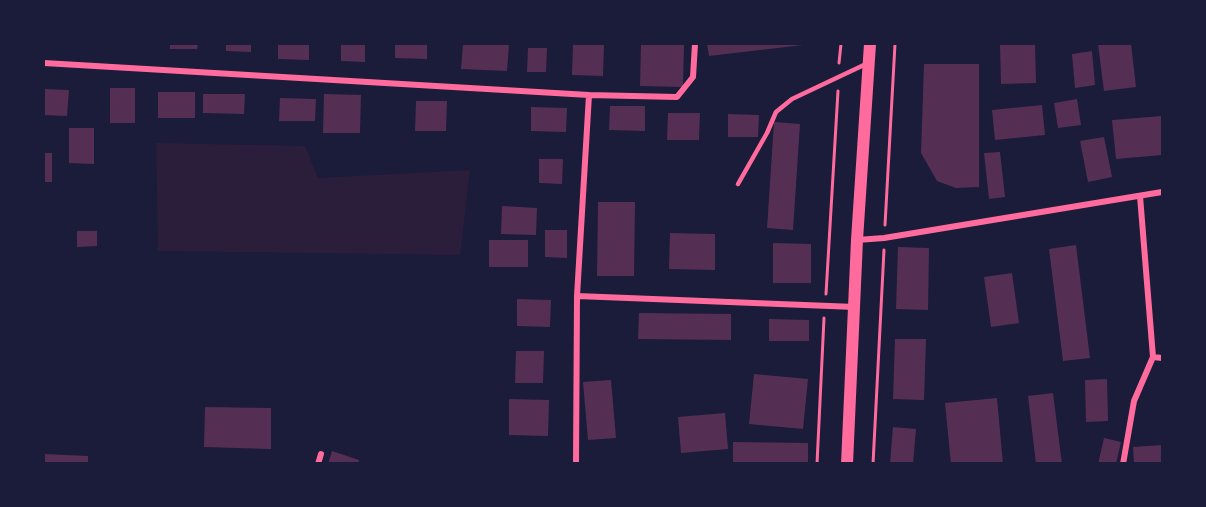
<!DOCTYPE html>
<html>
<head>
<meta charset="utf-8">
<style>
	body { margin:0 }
	#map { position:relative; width:1206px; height:507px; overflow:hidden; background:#1b1b3a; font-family:"DM Sans",sans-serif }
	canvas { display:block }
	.frame { position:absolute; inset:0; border:45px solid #1b1b3a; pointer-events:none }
</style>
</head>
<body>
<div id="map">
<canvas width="1206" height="507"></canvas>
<div class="frame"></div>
</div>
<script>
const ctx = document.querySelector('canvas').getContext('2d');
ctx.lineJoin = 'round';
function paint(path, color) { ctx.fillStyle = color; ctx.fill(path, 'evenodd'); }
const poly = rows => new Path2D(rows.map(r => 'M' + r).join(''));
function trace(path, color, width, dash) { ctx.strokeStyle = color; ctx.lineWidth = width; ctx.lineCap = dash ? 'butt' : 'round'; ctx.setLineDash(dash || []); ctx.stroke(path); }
const green = poly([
	[156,143,305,146,318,178,470,170,460,255,158,251]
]);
const building = poly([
	[170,44,198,44,197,49,170,49],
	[226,44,251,44,251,52,226,51],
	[278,44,309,44,309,60,278,59],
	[341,44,365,44,365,62,341,61],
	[395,44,427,44,427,59,395,58],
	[463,44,509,44,507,71,461,69],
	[573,44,604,44,603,76,572,75],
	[641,44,684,44,683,87,640,86],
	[707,44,803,44,803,45,709,56],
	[1000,44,1035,44,1036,83,1001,84],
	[1098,44,1131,44,1136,87,1104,91],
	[528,48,547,48,546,72,527,72],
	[1092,51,1095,85,1075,88,1072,54],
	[924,64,979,64,979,187,956,188,937,181,921,153],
	[110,88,135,88,135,123,110,123],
	[44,89,69,90,67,116,44,115],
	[158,92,195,92,195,118,158,118],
	[203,94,245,94,244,114,203,113],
	[324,94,361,95,360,133,323,133],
	[280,98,316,99,315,121,279,121],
	[1077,99,1081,125,1058,128,1054,103],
	[416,101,447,101,446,131,415,131],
	[1042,105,1045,135,995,140,992,110],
	[610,106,645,106,645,131,609,130],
	[531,107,567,108,566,132,531,131],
	[668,113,700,113,699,140,667,140],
	[728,114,759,115,758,137,728,137],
	[1162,116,1162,155,1116,159,1112,120],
	[774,122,800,124,793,230,767,228],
	[69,128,94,128,94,164,69,163],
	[1104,137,1112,177,1088,182,1080,141],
	[1000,152,1005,197,989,199,984,153],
	[44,153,52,153,52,182,44,182],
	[539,159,563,159,562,184,539,183],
	[598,202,635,202,634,276,597,276],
	[502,206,537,208,536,235,501,234],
	[545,230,567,230,567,258,545,257],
	[77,231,97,231,97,246,77,247],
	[670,233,715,234,715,270,669,269],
	[489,240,528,240,528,267,489,267],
	[773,243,811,244,811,283,773,283],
	[1076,245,1090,358,1063,361,1049,249],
	[898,247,929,248,928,310,896,309],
	[1012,273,1019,323,991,327,984,277],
	[517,299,551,300,550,327,517,326],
	[639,313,731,314,731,340,638,339],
	[769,319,809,320,809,341,769,341],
	[895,339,926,339,924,400,893,399],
	[516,351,544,351,543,383,515,383],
	[754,374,808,379,803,429,749,424],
	[1107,379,1108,421,1086,422,1085,380],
	[611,380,616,438,588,440,583,382],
	[1053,393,1062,464,1036,464,1028,396],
	[997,398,1003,464,951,464,945,403],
	[509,399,549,400,548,436,509,435],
	[205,407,271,408,271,449,204,447],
	[725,413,728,449,681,453,678,417],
	[893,427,916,429,913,464,890,464],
	[1104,438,1121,442,1116,464,1098,464],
	[733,442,808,443,808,464,733,464],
	[1162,445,1162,464,1134,464,1133,447],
	[332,451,359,460,358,464,328,464],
	[44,454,88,456,88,464,44,464]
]);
const path = poly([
	[839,63,841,44],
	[885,225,895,44],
	[826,294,838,91],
	[817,464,824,318],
	[873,464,884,250]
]);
const service = poly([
	[738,184,767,133,776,112,792,99,866,64]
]);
const minor = poly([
	[44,63,589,95,677,97,693,77,695,44],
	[1140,196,1153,357],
	[857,240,884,238,1162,192],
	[577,296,855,307],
	[318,464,321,454],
	[576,464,577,296,589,95],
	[1123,464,1134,401,1153,357,1162,358]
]);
const secondary = poly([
	[847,464,857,240,870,44]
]);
paint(green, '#2a1e3b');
paint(building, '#542f53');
trace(path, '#ff6b9d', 3);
trace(service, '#ff6b9d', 4.5);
trace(minor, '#ff6b9d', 6);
trace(secondary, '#ff6b9d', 12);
</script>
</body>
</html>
